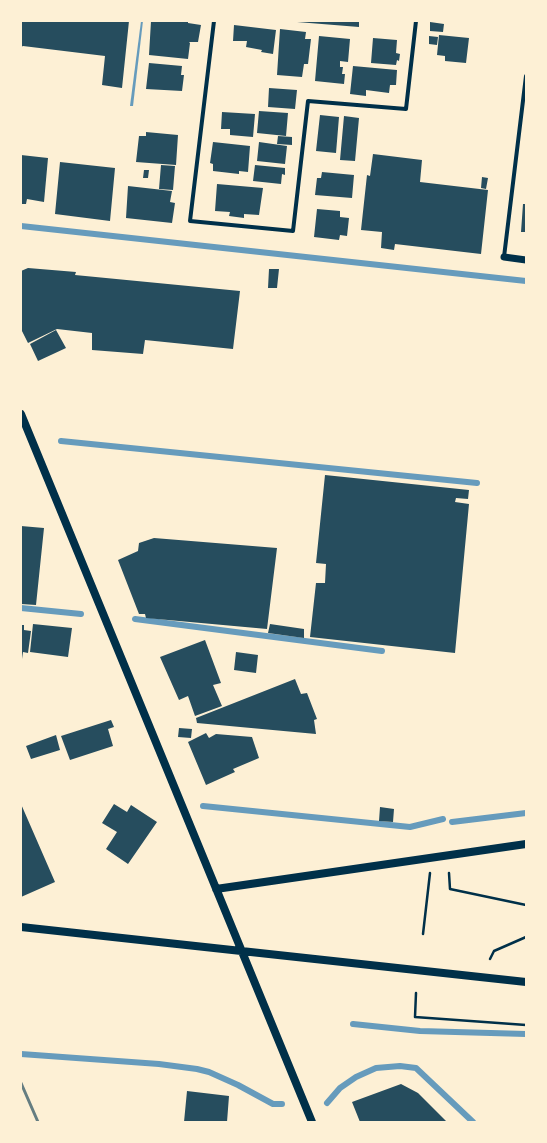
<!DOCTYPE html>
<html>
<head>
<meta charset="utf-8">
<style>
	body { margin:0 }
	#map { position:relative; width:547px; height:1143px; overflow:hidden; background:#fdf0d5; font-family:"IBM Plex Serif",serif }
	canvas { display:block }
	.frame { position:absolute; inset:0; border:22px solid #fdf0d5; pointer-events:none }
</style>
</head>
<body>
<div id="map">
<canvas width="547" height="1143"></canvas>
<div class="frame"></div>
</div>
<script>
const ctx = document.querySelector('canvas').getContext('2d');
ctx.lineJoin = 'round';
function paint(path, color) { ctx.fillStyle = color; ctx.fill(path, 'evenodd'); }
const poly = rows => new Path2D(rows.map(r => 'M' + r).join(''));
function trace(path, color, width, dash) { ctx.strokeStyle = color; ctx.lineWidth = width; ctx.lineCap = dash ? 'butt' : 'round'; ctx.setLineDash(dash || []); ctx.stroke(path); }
const water = poly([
	[141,21,143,21,133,106,130,106]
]);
const stream = poly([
	[21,226,526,281],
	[61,441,477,483],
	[21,608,81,614],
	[135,619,382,651],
	[203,806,410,827,443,819],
	[452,822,526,813],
	[353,1024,420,1031,526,1034],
	[21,1054,159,1064,197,1069,209,1072,238,1085,273,1104,282,1104],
	[327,1103,340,1088,356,1077,376,1068,400,1066,416,1068,473,1122]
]);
const building = poly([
	[21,21,129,21,122,88,102,85,105,56,23,46,21,47],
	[151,21,188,21,188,23,201,25,198,42,189,42,190,43,188,59,149,55],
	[297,21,359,21,359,27,297,22],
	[430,22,444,24,443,32,430,31],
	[234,25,276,30,273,54,261,52,262,50,246,47,247,41,233,41],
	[280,29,306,32,305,39,311,39,308,64,304,64,302,77,277,75],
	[439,35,469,38,466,63,445,61,445,56,437,55],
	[319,36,350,39,348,62,340,61,340,67,343,67,342,74,345,74,344,84,315,81],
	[429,36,438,37,437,45,429,44],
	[373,38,397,40,396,53,400,54,399,61,397,60,396,65,371,63],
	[149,63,182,66,181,75,184,75,182,91,146,89],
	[353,66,397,70,396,85,390,85,389,93,366,90,366,96,350,94],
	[269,88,297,90,295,109,268,107],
	[259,111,288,113,286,136,257,133],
	[222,112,255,114,253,137,230,135,230,129,221,129],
	[320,115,339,117,336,153,316,151],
	[344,116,359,118,355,161,340,160],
	[146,132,178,135,176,165,136,162,139,136,146,136],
	[278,136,292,137,292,145,277,144],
	[213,142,250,146,248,172,239,171,239,174,213,171,213,164,210,163],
	[259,142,287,146,285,164,257,161],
	[373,154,422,160,420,182,488,190,481,254,395,244,394,250,381,248,382,232,361,230,367,175,370,176],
	[21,155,48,158,44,202,27,199,26,204,21,204],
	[60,162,115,168,110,221,55,214],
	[161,165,175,166,173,190,159,189],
	[255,165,285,168,285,175,282,174,281,184,253,181],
	[144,170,149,170,148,178,143,178],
	[322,172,354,175,352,198,315,195,317,178,321,178],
	[482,177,488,178,486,189,481,188],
	[217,184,263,188,259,215,244,214,244,218,229,216,230,212,215,211],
	[128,186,172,191,170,202,175,203,172,223,126,218],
	[523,204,526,204,526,232,521,232],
	[317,209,340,211,340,217,349,218,347,236,340,235,339,240,314,237],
	[28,268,76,272,75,275,240,291,233,349,145,340,143,354,92,350,92,333,57,329,28,343,21,329,21,271],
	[269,269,279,269,277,288,268,288],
	[56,330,66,348,38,361,30,344],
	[325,475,469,490,468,499,456,498,455,502,469,504,455,653,310,637,316,583,325,583,326,564,316,563],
	[21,526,44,528,36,605,21,604],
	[154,538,277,548,267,629,146,618,145,614,139,614,118,560,138,551,139,543],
	[33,624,72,628,68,657,30,652],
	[270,624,304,629,304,638,268,633],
	[21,625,24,625,24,630,31,631,28,653,23,652,22,659,21,658],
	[205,640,221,683,213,685,222,706,195,716,188,696,179,700,160,657],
	[236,652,258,655,256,673,234,670],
	[295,679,301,694,307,693,317,719,314,720,316,734,197,723,196,718],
	[111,720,114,727,108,729,113,746,70,760,61,736],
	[179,728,192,729,191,738,178,737],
	[206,733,209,738,216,734,252,737,259,758,233,769,235,772,206,785,188,742],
	[56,735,60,750,31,759,26,746],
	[21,804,55,882,21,897],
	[114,804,127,812,131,805,157,822,128,864,106,849,117,832,102,823],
	[380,807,394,809,393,822,379,821],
	[401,1084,418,1093,447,1122,360,1122,352,1102],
	[187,1091,229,1096,227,1122,184,1122]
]);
const path = poly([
	[449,873,450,889,526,905],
	[423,934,430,873],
	[490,959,494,951,526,937],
	[416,993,415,1017,526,1025]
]);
const minor = poly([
	[214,21,190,221,293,231,308,101,406,109,416,21],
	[504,257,526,76]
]);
const tertiary = poly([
	[504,257,526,260]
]);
const secondary = poly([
	[21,414,312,1122],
	[216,889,526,844],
	[21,927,526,982]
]);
const rail = poly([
	[21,1083,38,1122]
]);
paint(water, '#669bbc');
trace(stream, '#669bbc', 6);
paint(building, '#264d5e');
trace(path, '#003049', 2.5);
trace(minor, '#003049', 4);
trace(tertiary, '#003049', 7);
trace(secondary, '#003049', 8);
trace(rail, '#657d81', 3);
</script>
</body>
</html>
